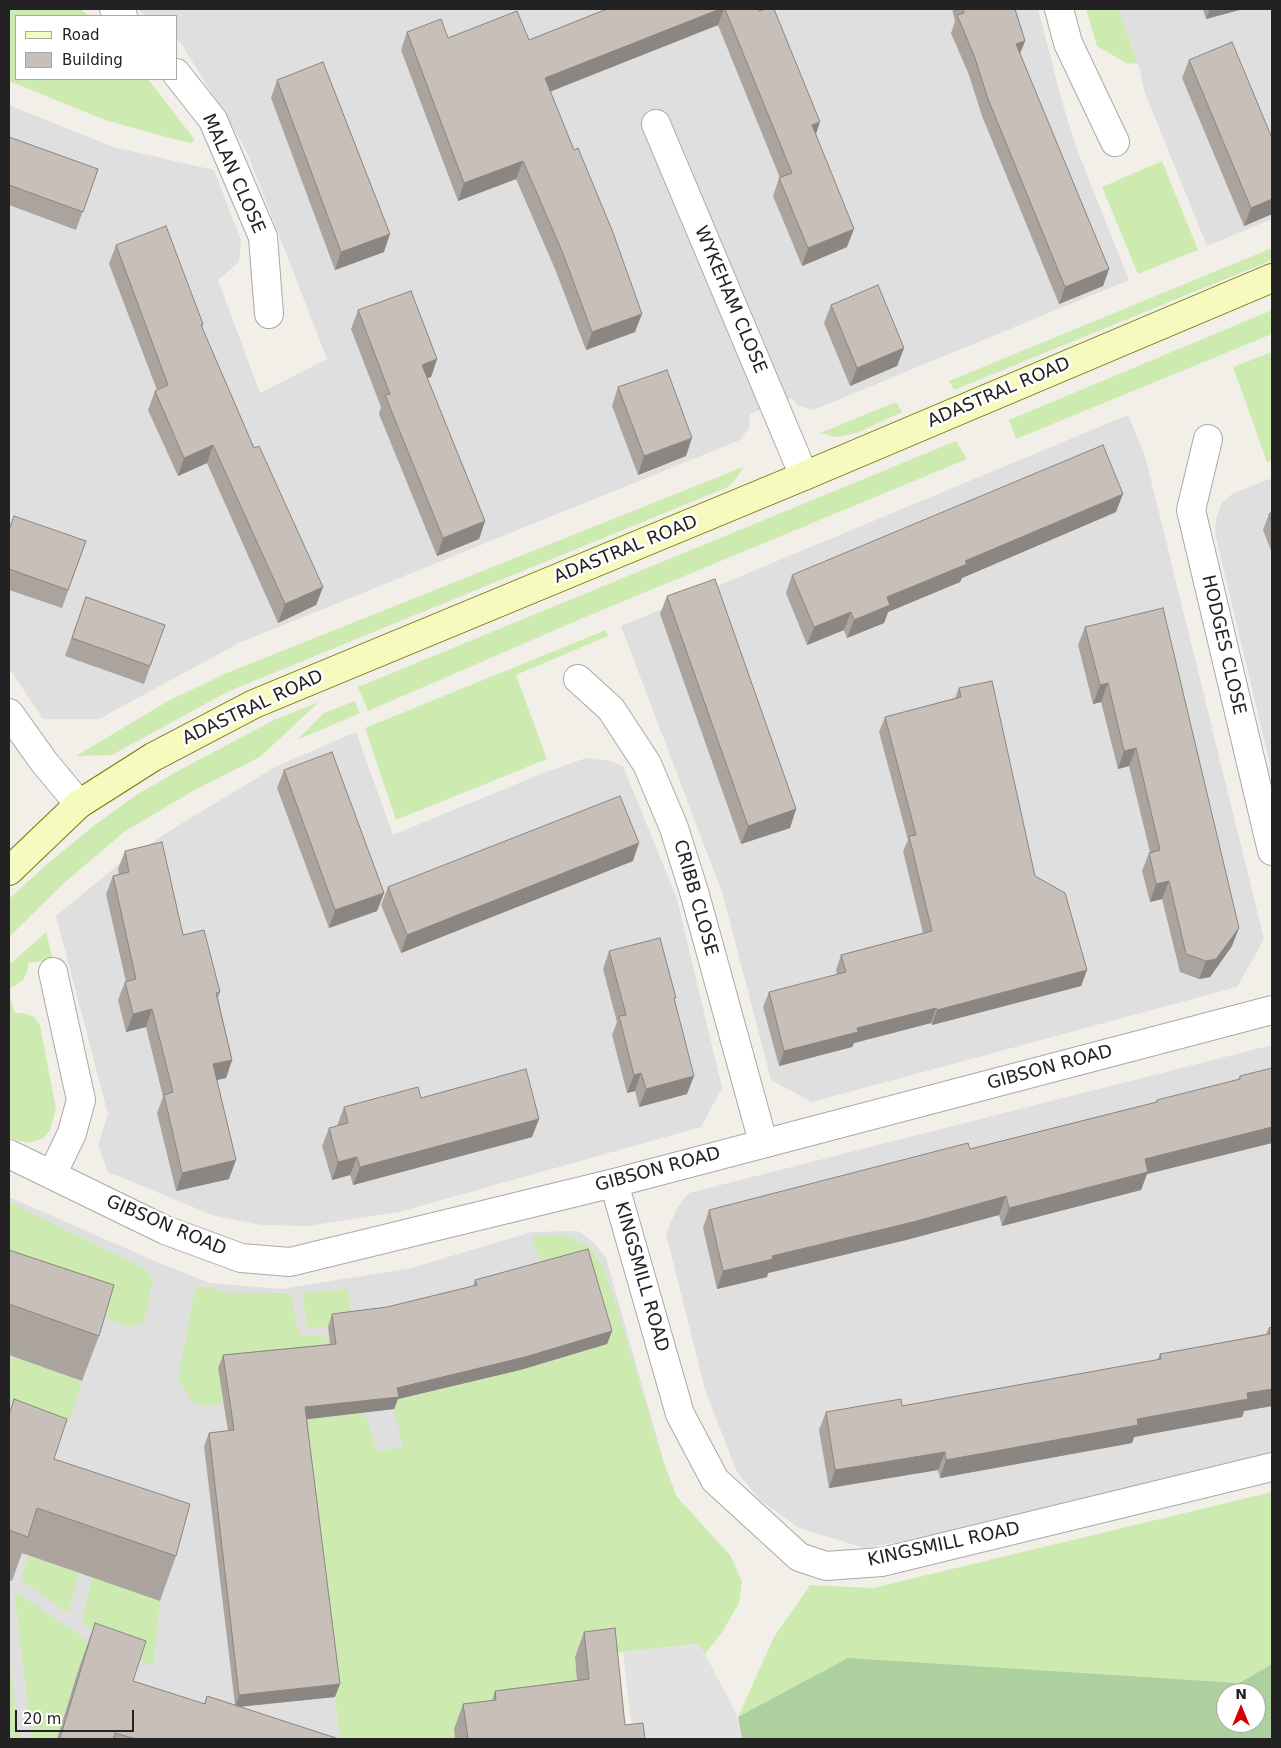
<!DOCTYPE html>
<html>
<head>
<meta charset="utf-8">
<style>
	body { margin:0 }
	#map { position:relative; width:1281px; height:1748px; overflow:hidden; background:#f2efe9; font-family:"DejaVu Sans",sans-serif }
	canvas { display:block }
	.frame { position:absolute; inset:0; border:10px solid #222; pointer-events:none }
	.legend { position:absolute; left:15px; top:15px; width:162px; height:65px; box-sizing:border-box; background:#fff; border:1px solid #a7a7a7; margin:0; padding:6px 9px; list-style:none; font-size:15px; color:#222 }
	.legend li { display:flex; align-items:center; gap:10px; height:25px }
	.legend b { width:25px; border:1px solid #a7a7a7 }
	.north { position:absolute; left:1216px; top:1683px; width:50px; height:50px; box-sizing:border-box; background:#fff; border:1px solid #a7a7a7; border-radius:50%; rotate:0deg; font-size:14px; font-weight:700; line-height:20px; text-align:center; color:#222 }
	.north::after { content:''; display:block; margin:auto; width:18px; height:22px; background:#d40000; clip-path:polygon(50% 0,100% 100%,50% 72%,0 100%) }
	.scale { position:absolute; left:15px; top:1710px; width:119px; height:22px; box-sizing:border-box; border:2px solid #222; border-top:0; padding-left:6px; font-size:15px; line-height:18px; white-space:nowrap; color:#222; -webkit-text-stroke:4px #fff; paint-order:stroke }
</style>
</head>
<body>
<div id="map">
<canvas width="1281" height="1748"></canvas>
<div class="frame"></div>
<ul class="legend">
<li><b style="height:6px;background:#f7fabf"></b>Road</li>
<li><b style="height:14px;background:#c7bfb8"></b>Building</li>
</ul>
<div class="north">N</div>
<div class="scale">20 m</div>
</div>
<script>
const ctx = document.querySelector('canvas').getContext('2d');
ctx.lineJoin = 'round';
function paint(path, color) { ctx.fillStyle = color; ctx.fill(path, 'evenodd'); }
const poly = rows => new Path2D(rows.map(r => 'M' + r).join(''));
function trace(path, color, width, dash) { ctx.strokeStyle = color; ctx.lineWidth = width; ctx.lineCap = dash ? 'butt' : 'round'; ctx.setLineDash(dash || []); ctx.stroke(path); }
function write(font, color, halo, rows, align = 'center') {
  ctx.font = font + ' "DejaVu Sans",sans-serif'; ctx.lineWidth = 5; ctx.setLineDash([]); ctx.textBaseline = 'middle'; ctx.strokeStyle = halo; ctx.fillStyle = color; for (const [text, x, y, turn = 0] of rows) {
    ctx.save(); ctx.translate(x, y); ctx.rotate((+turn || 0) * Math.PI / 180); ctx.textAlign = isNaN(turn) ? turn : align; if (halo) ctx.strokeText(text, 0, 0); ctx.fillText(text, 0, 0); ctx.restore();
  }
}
const residential = poly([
	[137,9,1038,9,1063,105,1078,152,1129,280,813,410,797,405,792,398,750,414,749,428,740,440,239,643,99,719,43,719,9,668,9,105,113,147,214,170,241,240,239,262,218,280,260,393,327,359,246,150,181,43,176,40,176,16,146,16],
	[1118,9,1272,9,1272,219,1207,246,1145,93,1138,63],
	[1128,415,1145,456,1264,939,1237,987,812,1102,771,1080,723,895,621,626],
	[1272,478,1272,773,1215,533,1216,519,1221,504,1232,494],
	[356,732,393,835,543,773,586,758,610,761,623,766,677,899,722,1088,701,1127,399,1212,308,1226,262,1225,215,1216,108,1172,98,1146,108,1114,56,916,118,865,179,825,275,767],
	[1272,1045,1272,1453,947,1533,865,1548,799,1528,760,1500,737,1472,705,1390,666,1234,677,1208,689,1193],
	[9,1197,157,1262,210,1283,282,1289,411,1268,532,1232,578,1231,594,1243,606,1258,664,1463,310,1504,340,1739,9,1739]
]);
const grass = poly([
	[9,9,80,9,89,16,16,16,16,79,148,79,195,140,191,143,177,140,105,120,9,81],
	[1086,9,1118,9,1138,63,1128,64,1097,46],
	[1162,161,1198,250,1138,274,1102,187],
	[1272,248,1272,260,954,390,949,381],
	[1272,310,1272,334,1016,439,1009,420],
	[1272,352,1272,460,1267,462,1233,367],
	[896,402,902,412,857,433,836,437,820,433],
	[956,441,967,459,583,618,368,711,358,687],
	[743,467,737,478,728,487,227,692,112,755,76,756,168,701,227,673],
	[606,630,608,636,516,675,547,759,396,820,365,728],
	[355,701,360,713,297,740,324,713],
	[319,702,260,757,191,792,124,832,63,884,9,937,9,899,46,865,91,828,136,795,178,771,274,720],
	[46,932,53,960,28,963,27,972,23,980,9,989,9,965],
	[9,994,15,1013,24,1013,34,1017,40,1025,56,1109,50,1130,44,1138,29,1143,9,1138],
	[9,1202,146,1269,153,1280,144,1321,134,1327,122,1325,9,1266],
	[541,1235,568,1236,589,1247,604,1267,664,1463,677,1497,730,1555,742,1581,739,1603,721,1634,705,1654,697,1644,575,1657,580,1705,489,1739,340,1739,310,1504,218,1368,223,1404,205,1406,194,1403,178,1381,194,1293,199,1287,208,1287,230,1293,291,1293,298,1331,302,1336,324,1336,330,1340,331,1355,368,1422,377,1452,403,1447,392,1401,541,1363,543,1273,532,1237],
	[347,1289,353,1324,309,1328,306,1323,303,1293],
	[12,1356,82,1381,69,1423,9,1401,9,1368],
	[1272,1492,1272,1664,1239,1683,949,1665,738,1717,774,1637,810,1585,873,1588],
	[28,1555,79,1573,68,1613,21,1580],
	[92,1577,160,1601,153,1666,139,1661,82,1622],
	[14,1590,134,1673,79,1668,57,1739,32,1739],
	[9,1657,18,1732,20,1739,9,1739]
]);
const forest = poly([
	[848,1658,1239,1683,1272,1664,1272,1739,742,1739,738,1717],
	[1226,1693,1256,1693,1256,1723,1226,1723]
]);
const parking = poly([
	[697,1644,705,1654,738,1717,742,1739,633,1739,623,1652]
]);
const street = poly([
	[114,9,123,16],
	[1059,9,1068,43,1115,142],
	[176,73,213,120,263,237,269,314],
	[656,124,804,476],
	[1208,439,1191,510,1272,851],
	[578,679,611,709,647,764,674,828,695,895,763,1142],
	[9,713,44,762,79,804],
	[9,1154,165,1230,241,1258,290,1262,614,1183,1272,1010],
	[52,1175,72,1133,81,1100,53,972],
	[614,1183,680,1414,715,1480,799,1557,826,1566,882,1562,1272,1467]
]);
const secondary = poly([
	[9,871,79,804,153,757,254,704,804,476,1272,278]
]);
const wall = poly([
	[607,9,758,9,816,134,847,247,802,266,773,196,779,178,780,178,718,25,550,92,635,332,586,350,555,269,516,179,458,201,401,50,407,32,448,38,529,40],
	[952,9,1015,9,1025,41,1020,54,1109,269,1103,286,1059,304,982,116,969,75,951,33,955,21],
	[1203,9,1243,9,1206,19],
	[1189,60,1272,214,1244,226,1182,78],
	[277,80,384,252,335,270,271,98],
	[9,137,98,169,76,230,9,205],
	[116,245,203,324,202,328,254,448,323,587,316,605,278,623,207,463,178,476,148,410,155,391,157,390,109,264],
	[831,305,904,348,897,366,850,386,824,323],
	[358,310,437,359,431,377,427,378,485,521,479,539,437,556,379,414,381,407,351,329],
	[618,387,686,456,638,475,612,406],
	[1116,512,962,578,960,582,888,612,884,623,847,638,844,630,807,645,786,593,792,575],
	[1272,512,1272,553,1263,530,1269,514],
	[9,530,86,541,62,608,9,590],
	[667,596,796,809,790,828,741,844,660,614],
	[86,597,165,625,144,684,65,656],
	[1085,627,1232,946,1210,977,1199,979,1180,972,1162,899,1150,902,1142,871,1149,853,1150,852,1129,766,1118,769,1101,702,1093,704,1078,645],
	[959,688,1035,876,1087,970,1081,986,932,1025,931,1023,854,1043,852,1047,779,1066,763,1007,769,992,837,975,836,970,841,955,923,933,903,851,908,840,879,732,885,717,955,698],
	[284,770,384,893,377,911,329,928,277,788],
	[125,851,183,935,220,992,218,998,232,1060,226,1078,217,1080,229,1179,176,1191,157,1113,163,1097,146,1027,126,1032,118,1000,125,982,126,982,106,894,113,876,119,874,118,869],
	[633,861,401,953,381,905,388,887],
	[609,951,675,1001,687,1094,639,1107,635,1091,627,1093,612,1035,617,1022,603,969],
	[1272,1068,1272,1143,1147,1174,1141,1190,1002,1226,999,1215,906,1240,768,1273,767,1277,717,1289,703,1228,709,1210,970,1149,1156,1102,1157,1100,1238,1080,1240,1076],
	[421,1098,539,1119,532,1137,353,1185,350,1175,332,1180,322,1146,329,1128,337,1126,344,1107],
	[9,1250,99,1336,82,1381,9,1355],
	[475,1280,612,1331,607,1344,520,1370,398,1399,394,1409,307,1419,335,1697,240,1707,339,1739,57,1739,79,1668,95,1623,133,1681,204,1704,207,1696,235,1705,204,1446,209,1433,228,1431,218,1368,223,1355,330,1344,328,1327,332,1314,387,1307,473,1286],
	[1272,1327,1272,1406,1244,1411,1242,1417,1134,1437,1132,1443,940,1478,938,1470,829,1488,819,1430,826,1412,902,1406,1157,1360,1160,1354,1266,1334,1269,1328],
	[9,1414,54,1459,176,1556,160,1601,22,1553,12,1581,9,1580],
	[584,1632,625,1725,645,1739,455,1739,454,1729,463,1704,492,1701,495,1691,577,1680,575,1657]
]);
const shadedWall = poly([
	[720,9,724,9,718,25,538,96,545,78],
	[1210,9,1243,9,1206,19],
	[1025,41,1018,58,1016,44],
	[820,122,814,140,812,125],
	[523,161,516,179,458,201,464,183],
	[1272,199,1272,214,1244,226,1251,208],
	[854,229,847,247,802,266,808,248],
	[390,234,384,252,335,270,341,252],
	[1109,269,1103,286,1059,304,1065,287],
	[642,314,635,332,586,350,592,332],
	[904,348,897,366,850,386,857,368],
	[437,359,431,377,415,383,422,365],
	[692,438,686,456,638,475,644,456],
	[213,445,207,463,178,476,184,458],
	[1123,494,1116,512,962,578,960,582,888,612,884,623,847,638,854,620,887,597,965,561],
	[485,521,479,539,437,556,443,538],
	[323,587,316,605,278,623,285,604],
	[851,612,844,630,807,645,814,627],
	[1108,683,1101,702,1093,704,1100,685],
	[1136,748,1129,766,1118,769,1124,751],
	[796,809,790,828,741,844,748,826],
	[639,843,633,861,401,953,407,935],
	[1169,881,1162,899,1150,902,1156,884],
	[384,893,377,911,329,928,335,910],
	[1239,928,1232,946,1210,977,1199,979,1206,961],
	[1087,970,1081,986,932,1025,937,1010],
	[936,1008,931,1023,854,1043,852,1047,779,1066,784,1051,857,1028],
	[152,1009,146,1027,126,1032,133,1014],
	[232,1060,226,1078,206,1082,213,1064],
	[641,1073,635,1091,627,1093,634,1075],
	[694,1076,687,1094,639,1107,646,1089],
	[539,1119,532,1137,353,1185,360,1167],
	[1272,1127,1272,1143,1147,1174,1141,1190,1002,1226,1009,1208,1145,1159],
	[357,1157,350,1175,332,1180,338,1162],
	[236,1160,229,1179,176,1191,182,1173],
	[1006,1196,999,1215,906,1240,768,1273,767,1277,717,1289,723,1271,772,1256],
	[612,1331,607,1344,520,1370,398,1399,394,1409,301,1420,305,1407,397,1388],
	[1272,1389,1272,1406,1244,1411,1242,1417,1134,1437,1132,1443,940,1478,946,1460,1137,1419,1247,1393],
	[945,1452,938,1470,829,1488,835,1470],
	[340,1684,335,1697,235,1707,239,1695]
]);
const building = poly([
	[607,9,720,9,545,78,574,150,578,148,612,230,642,314,592,332,562,251,523,161,464,183,407,32,441,19,448,38,517,11,529,40,607,9],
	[725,9,758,9,759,11,766,9,774,9,820,122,812,125,854,229,808,248,779,178,792,173,725,9],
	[963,9,1015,9,1025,41,1016,44,1109,269,1065,287,988,99,975,58,957,15,964,13,963,9],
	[1232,42,1272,138,1272,199,1251,208,1189,60,1232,42],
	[323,62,390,234,341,252,277,80,323,62],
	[9,137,98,169,83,212,9,185,9,137],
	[166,226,203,324,201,325,254,448,259,446,323,587,285,604,213,445,184,458,155,391,168,385,116,245,166,226],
	[878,285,904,348,857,368,831,305,878,285],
	[411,291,437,359,422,365,485,521,443,538,385,395,390,394,358,310,411,291],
	[667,370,692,438,644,456,618,387,667,370],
	[1103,445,1123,494,965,561,967,564,887,597,890,605,854,620,851,612,814,627,792,575,1103,445],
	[1272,512,1272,522,1269,514,1272,512],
	[14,516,86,541,68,590,9,569,9,530,14,516],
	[715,579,796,809,748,826,667,596,715,579],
	[86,597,165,625,150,666,72,638,86,597],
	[1163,608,1239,928,1216,959,1206,961,1186,954,1169,881,1156,884,1149,853,1160,850,1136,748,1124,751,1108,683,1100,685,1085,627,1163,608],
	[992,681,1035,876,1065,893,1087,970,937,1010,936,1008,857,1028,858,1032,784,1051,769,992,846,972,841,955,932,931,909,836,916,835,885,717,961,697,959,688,992,681],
	[332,752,384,893,335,910,284,770,332,752],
	[620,796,639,843,407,935,388,887,620,796],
	[162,842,183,935,204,930,220,992,216,993,232,1060,213,1064,236,1160,182,1173,164,1095,173,1092,152,1009,133,1014,125,982,136,979,113,876,129,872,125,851,162,842],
	[660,938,676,998,674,998,694,1076,646,1089,641,1073,634,1075,619,1016,626,1015,609,951,660,938],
	[1272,1068,1272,1127,1145,1159,1148,1172,1009,1208,1006,1196,913,1222,772,1256,773,1259,723,1271,709,1210,968,1143,970,1149,1157,1102,1157,1100,1240,1079,1240,1076,1272,1068],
	[526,1069,539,1119,360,1167,357,1157,338,1162,329,1128,348,1123,344,1107,418,1087,421,1098,526,1069],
	[588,1249,612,1331,525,1357,397,1388,399,1397,305,1407,340,1684,239,1695,209,1433,234,1430,223,1355,336,1344,332,1314,387,1307,477,1285,475,1280,588,1249],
	[9,1250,114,1285,99,1336,9,1304,9,1250],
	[1272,1327,1272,1389,1247,1393,1248,1399,1137,1419,1138,1425,946,1460,945,1452,835,1470,826,1412,901,1399,902,1406,1161,1359,1160,1354,1270,1334,1269,1328,1272,1327],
	[14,1399,67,1419,54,1459,190,1504,176,1556,37,1508,28,1537,9,1530,9,1415,14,1399],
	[95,1623,146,1641,133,1681,205,1704,207,1696,339,1739,136,1739,115,1733,113,1739,63,1739,60,1738,95,1623],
	[615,1628,625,1725,643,1723,645,1739,468,1739,463,1704,496,1700,495,1691,589,1679,584,1632,615,1628]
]);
const streetNames = [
	["MALAN CLOSE",233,174,66],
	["WYKEHAM CLOSE",730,300,67],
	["ADASTRAL ROAD",999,393,-23],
	["ADASTRAL ROAD",626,550,-22],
	["HODGES CLOSE",1223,645,77],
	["ADASTRAL ROAD",253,708,-25],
	["CRIBB CLOSE",695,898,74],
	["GIBSON ROAD",1050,1068,-15],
	["GIBSON ROAD",658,1170,-15],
	["GIBSON ROAD",166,1226,23],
	["KINGSMILL ROAD",641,1277,74],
	["KINGSMILL ROAD",944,1545,-12]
];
paint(residential, '#e0dfdf');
paint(grass, '#cdebb0');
paint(forest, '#add19e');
paint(parking, '#e2e2e2');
trace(street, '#a9a9a9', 30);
trace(secondary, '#707d05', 30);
trace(street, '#fff', 28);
trace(secondary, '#f7fabf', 28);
paint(wall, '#aba49e');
paint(shadedWall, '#8b8681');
paint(building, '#c7bfb8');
trace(building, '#8b8681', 1);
write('18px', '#222', '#fff', streetNames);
</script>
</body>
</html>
